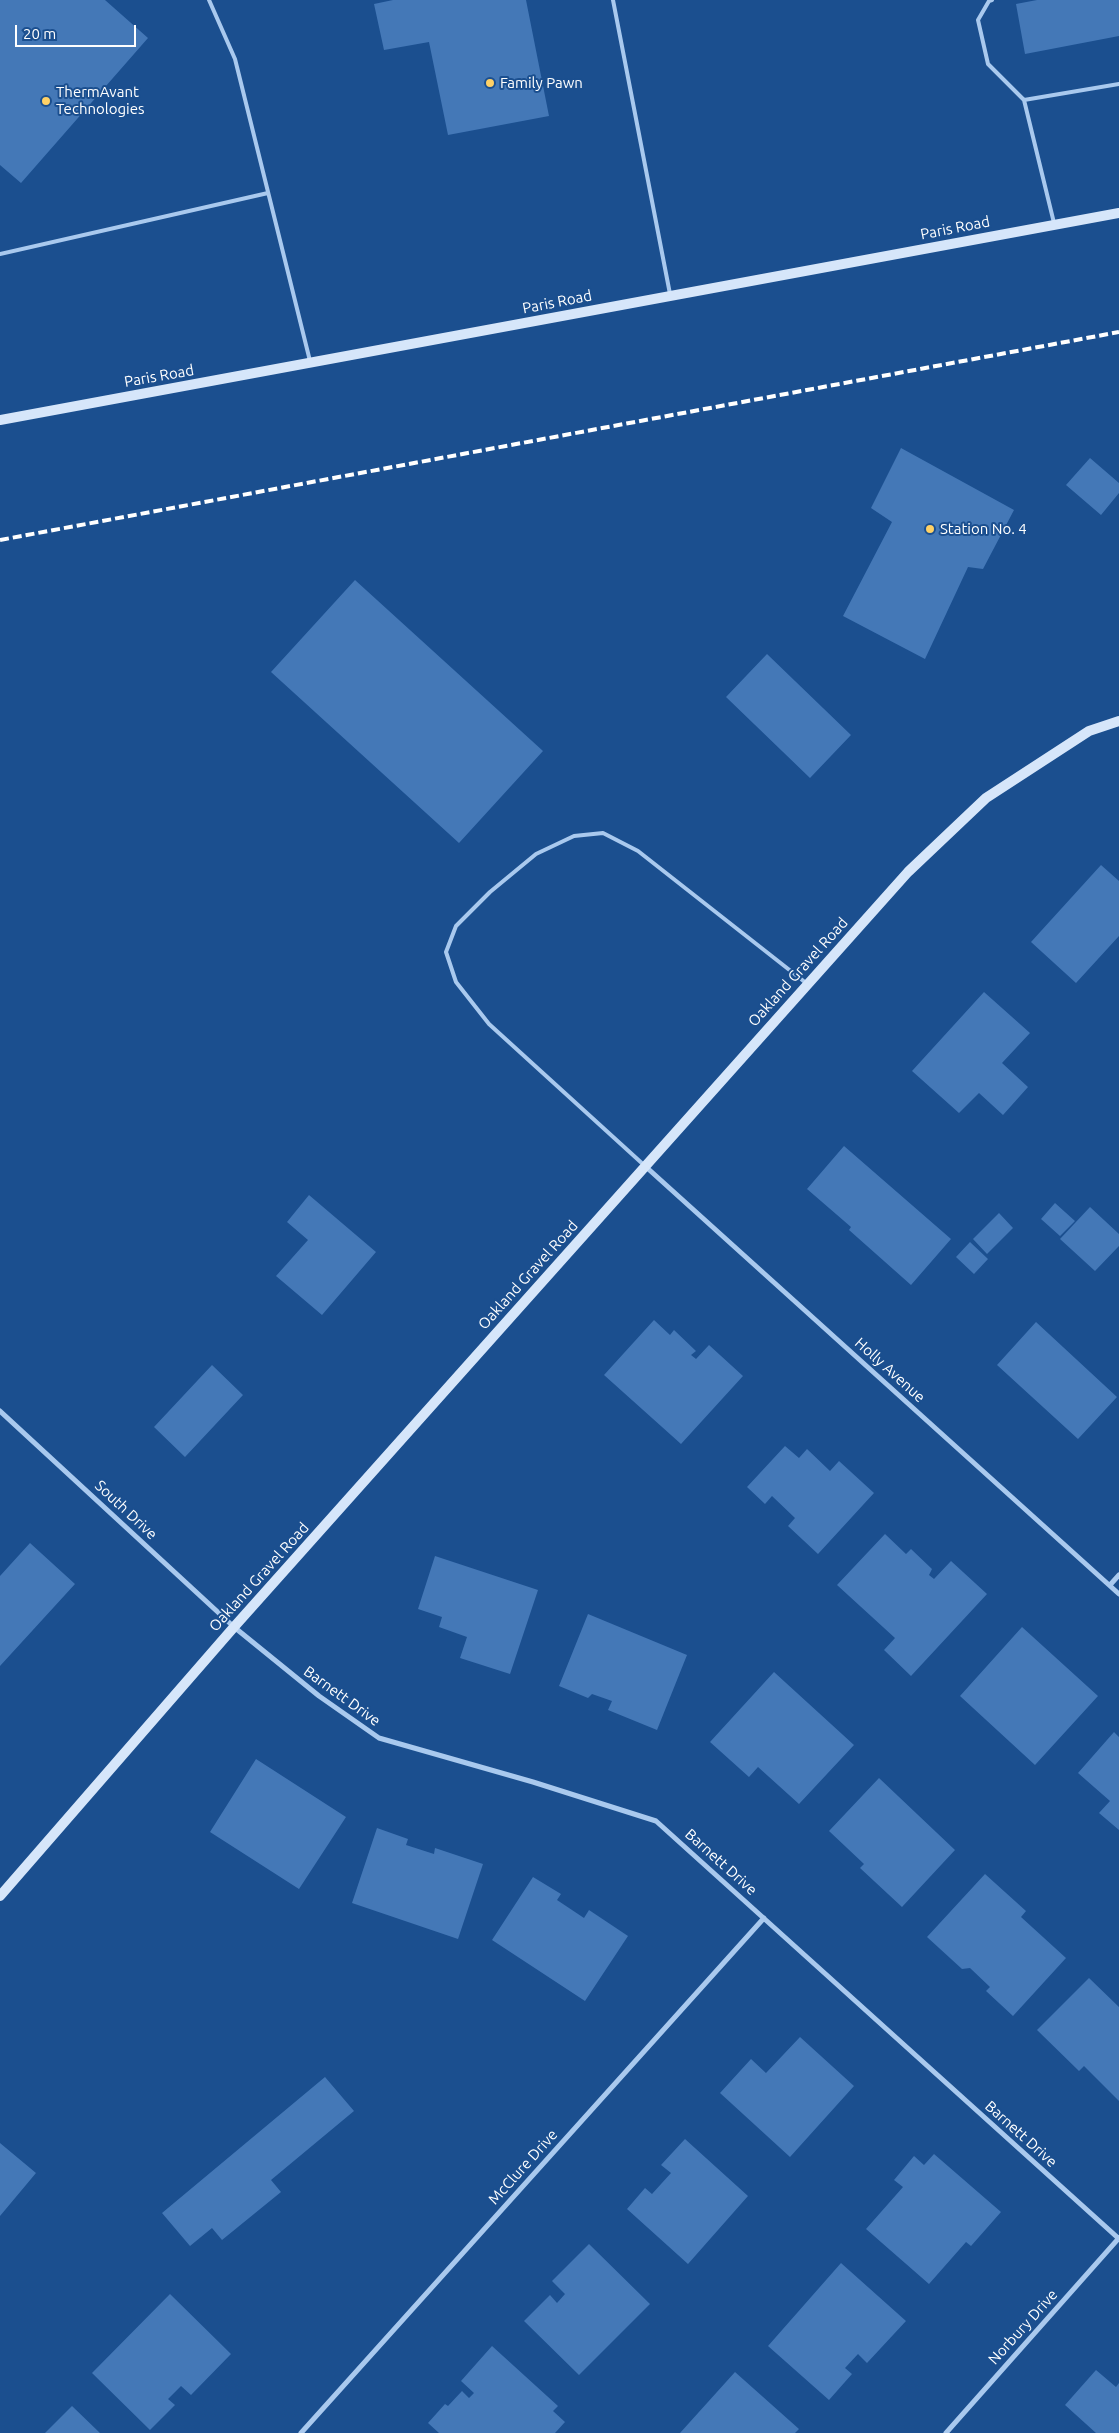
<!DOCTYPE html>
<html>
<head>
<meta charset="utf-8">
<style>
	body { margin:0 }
	#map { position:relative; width:1119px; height:2433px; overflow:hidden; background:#1b4f8f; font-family:Ubuntu,sans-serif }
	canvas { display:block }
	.scale { position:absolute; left:15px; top:25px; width:121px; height:22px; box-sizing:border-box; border:2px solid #fff; border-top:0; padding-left:6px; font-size:15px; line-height:18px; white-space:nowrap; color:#fff; -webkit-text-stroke:4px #1b4f8f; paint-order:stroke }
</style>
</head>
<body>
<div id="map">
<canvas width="1119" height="2433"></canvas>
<div class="scale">20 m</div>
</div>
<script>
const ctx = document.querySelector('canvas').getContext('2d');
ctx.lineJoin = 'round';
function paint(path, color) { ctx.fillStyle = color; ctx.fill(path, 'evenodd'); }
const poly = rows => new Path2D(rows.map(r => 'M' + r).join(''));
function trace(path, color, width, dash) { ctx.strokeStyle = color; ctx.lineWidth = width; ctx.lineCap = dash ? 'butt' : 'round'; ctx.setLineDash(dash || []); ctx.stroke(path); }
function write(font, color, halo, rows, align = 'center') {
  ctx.font = font + ' Ubuntu,sans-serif'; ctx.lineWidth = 4; ctx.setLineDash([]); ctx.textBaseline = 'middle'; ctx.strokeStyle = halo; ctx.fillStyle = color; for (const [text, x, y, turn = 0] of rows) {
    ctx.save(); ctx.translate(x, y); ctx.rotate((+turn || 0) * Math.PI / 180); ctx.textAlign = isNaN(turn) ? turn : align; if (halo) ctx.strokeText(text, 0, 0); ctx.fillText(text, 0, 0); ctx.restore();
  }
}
const building = poly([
	[0,0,105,0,148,38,21,183,0,165],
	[393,0,526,0,549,116,448,135,429,42,384,50,374,4],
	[1037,0,1119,0,1119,36,1025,54,1016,4],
	[901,448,1014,510,983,569,968,567,925,659,843,616,892,522,871,508],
	[1090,458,1119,483,1119,493,1101,515,1066,485],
	[355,580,543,751,459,843,271,672],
	[767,654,851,735,810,778,726,697],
	[1101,865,1119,881,1119,936,1076,983,1031,942],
	[984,992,1030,1033,1002,1063,1028,1087,1003,1115,979,1093,959,1113,912,1071],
	[844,1146,951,1239,911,1285,849,1230,851,1227,807,1189],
	[309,1195,376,1252,322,1315,276,1276,308,1240,287,1222],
	[1055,1203,1075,1221,1060,1236,1041,1219],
	[1090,1207,1119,1234,1119,1246,1095,1271,1060,1239],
	[999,1213,1013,1228,987,1254,973,1239],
	[970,1242,988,1259,974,1274,956,1257],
	[654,1320,670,1335,674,1330,696,1351,691,1355,696,1359,709,1345,743,1376,681,1444,604,1375],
	[1036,1322,1117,1397,1078,1439,997,1365],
	[212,1365,243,1395,185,1457,154,1427],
	[785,1446,799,1458,807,1449,830,1471,839,1461,874,1493,818,1554,788,1526,795,1518,772,1496,765,1504,747,1487],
	[885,1534,906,1554,911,1549,932,1569,929,1575,934,1579,951,1561,987,1594,911,1676,884,1650,895,1638,837,1585],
	[30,1543,75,1584,0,1666,0,1576],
	[435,1556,538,1590,510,1674,460,1658,467,1637,439,1627,442,1617,418,1609],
	[588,1614,687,1655,657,1730,608,1710,612,1701,592,1694,588,1698,559,1686],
	[1022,1627,1098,1696,1035,1765,960,1696],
	[774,1672,854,1745,799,1804,758,1767,749,1777,710,1742],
	[1114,1732,1119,1737,1119,1830,1099,1813,1110,1801,1078,1773],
	[256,1759,346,1817,299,1889,210,1832],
	[879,1778,955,1850,902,1907,860,1868,864,1864,829,1831],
	[377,1828,408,1839,406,1845,434,1854,435,1848,483,1864,458,1939,352,1903],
	[985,1874,1026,1911,1021,1917,1066,1958,1013,2016,986,1991,990,1987,970,1968,962,1969,927,1937],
	[533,1877,561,1894,557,1900,584,1918,589,1910,628,1936,585,2001,492,1940],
	[1089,1978,1119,2007,1119,2101,1084,2066,1079,2071,1037,2030],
	[800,2037,854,2086,790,2157,720,2093,751,2059,766,2073],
	[325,2077,354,2111,271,2180,281,2192,222,2240,212,2228,190,2246,162,2213],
	[685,2139,748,2196,688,2264,627,2209,645,2188,652,2194,671,2173,661,2165],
	[0,2143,36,2173,0,2216],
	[934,2154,1001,2212,971,2246,966,2242,929,2284,866,2229,903,2187,894,2180,914,2156,924,2165],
	[589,2244,650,2304,579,2375,524,2321,550,2295,557,2303,565,2294,552,2281],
	[841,2263,906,2321,867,2363,858,2354,845,2368,852,2374,829,2400,768,2346],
	[170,2294,231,2354,191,2395,181,2386,168,2399,175,2405,150,2430,92,2373],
	[492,2346,558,2406,553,2411,565,2422,555,2433,439,2433,428,2423,445,2404,448,2406,462,2391,469,2398,474,2393,461,2381],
	[1096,2370,1116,2387,1119,2383,1119,2433,1096,2433,1065,2405],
	[735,2372,799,2429,795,2433,680,2433],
	[72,2406,100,2433,45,2433]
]);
const lane = poly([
	[209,0,235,59,310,361],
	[613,0,670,294],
	[992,0,989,1,978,20,988,64,1024,100,1054,223],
	[1024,100,1119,84],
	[0,254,268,193],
	[645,1166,489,1024,456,982,446,952,456,926,490,892,536,854,574,836,603,833,638,851,806,983]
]);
const street = poly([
	[645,1166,1119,1594],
	[0,1411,234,1627,319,1696,379,1738,533,1782,656,1821,1118,2238],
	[1110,1585,1119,1575],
	[301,2433,764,1918],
	[946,2433,1119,2238]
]);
const secondary = poly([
	[0,420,1119,213],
	[0,1896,234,1627,908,872,986,798,1089,731,1119,721]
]);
const rail = poly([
	[0,540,1119,332]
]);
const markers = [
	[490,83,5,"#ffd166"],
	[46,101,5,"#ffd166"],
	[930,529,5,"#ffd166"]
];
const poiNames = [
	["Family Pawn",500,83],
	["ThermAvant",56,92],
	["Technologies",56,109],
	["Station No. 4",940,529]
];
const streetNames = [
	["Paris Road",955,228,-11],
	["Paris Road",557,302,-11],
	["Paris Road",159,376,-10],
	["Oakland Gravel Road",798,972,-48],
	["Oakland Gravel Road",528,1275,-48],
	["Holly Avenue",890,1370,42],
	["South Drive",126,1510,43],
	["Oakland Gravel Road",259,1577,-48],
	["Barnett Drive",342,1696,36],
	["Barnett Drive",721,1862,42],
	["Barnett Drive",1021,2134,42],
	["McClure Drive",523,2167,-48],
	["Norbury Drive",1023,2327,-48]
];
paint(building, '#4478b7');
trace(lane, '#a9c9ee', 4);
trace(street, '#a9c9ee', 5);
trace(secondary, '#d6e6fa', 10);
trace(rail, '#fff', 4, [9, 4]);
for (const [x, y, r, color] of markers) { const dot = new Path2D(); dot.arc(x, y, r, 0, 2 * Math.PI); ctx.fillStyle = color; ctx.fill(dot); trace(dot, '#1b4f8f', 2); }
write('15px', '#fff', '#1b4f8f', poiNames, 'left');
write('15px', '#fff', '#1b4f8f', streetNames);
</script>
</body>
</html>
